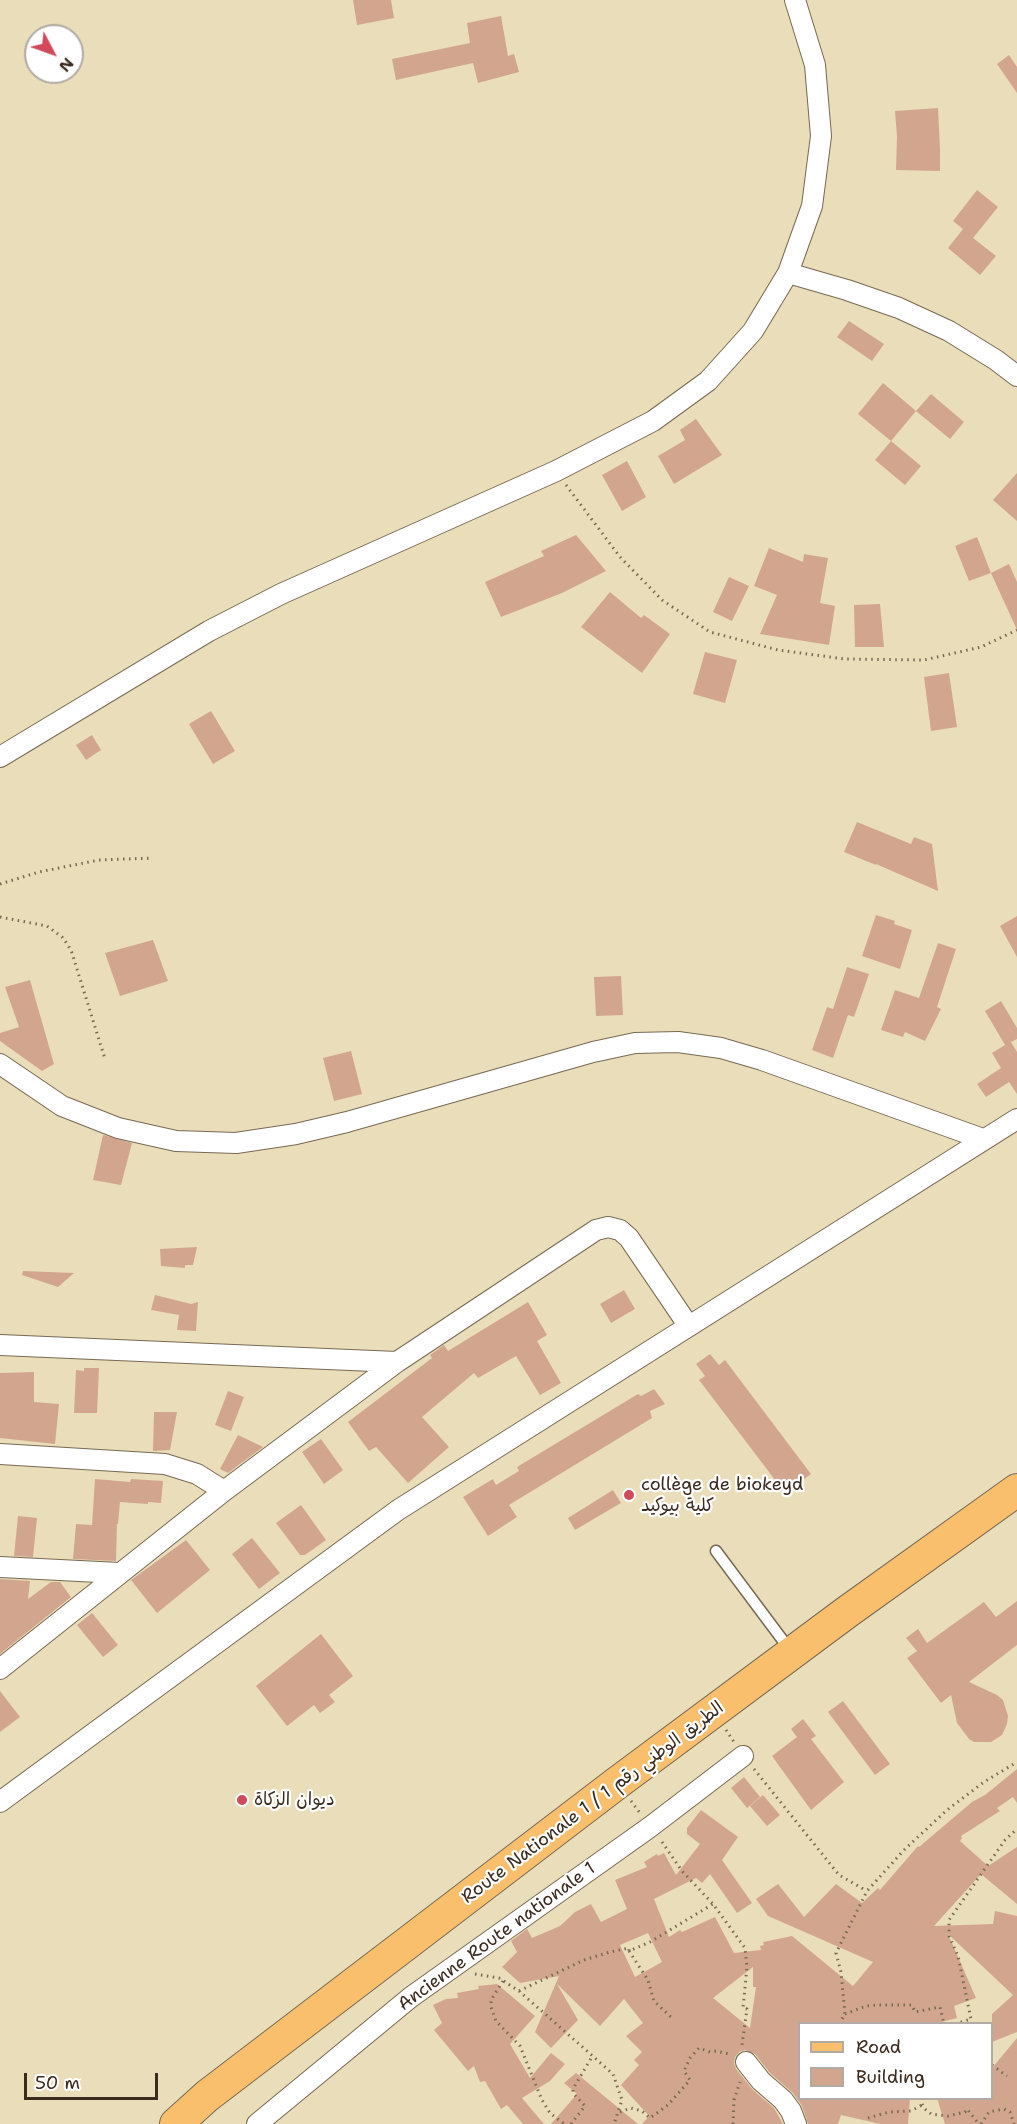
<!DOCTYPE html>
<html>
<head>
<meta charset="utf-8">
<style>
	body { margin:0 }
	#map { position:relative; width:1017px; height:2124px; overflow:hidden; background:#e9deb9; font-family:"Shantell Sans",sans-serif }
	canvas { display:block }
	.legend { position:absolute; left:798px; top:2022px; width:195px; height:78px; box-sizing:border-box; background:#fff; border:2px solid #b1aaa5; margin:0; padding:8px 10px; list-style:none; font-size:18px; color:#3b2a1e }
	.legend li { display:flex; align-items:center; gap:12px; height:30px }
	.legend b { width:30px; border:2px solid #b1aaa5 }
	.north { position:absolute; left:24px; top:24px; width:60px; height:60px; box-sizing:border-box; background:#fff; border:2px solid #b1aaa5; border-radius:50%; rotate:131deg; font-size:16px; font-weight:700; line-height:24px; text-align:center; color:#3b2a1e }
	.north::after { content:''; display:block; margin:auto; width:21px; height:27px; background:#d1495b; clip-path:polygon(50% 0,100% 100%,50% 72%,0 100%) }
	.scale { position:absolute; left:24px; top:2073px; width:134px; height:27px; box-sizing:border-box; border:3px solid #3b2a1e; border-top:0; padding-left:8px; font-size:18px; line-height:21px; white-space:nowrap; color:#3b2a1e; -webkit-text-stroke:4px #fff; paint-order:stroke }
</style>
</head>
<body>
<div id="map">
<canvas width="1017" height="2124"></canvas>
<ul class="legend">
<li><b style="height:8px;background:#f9bf6d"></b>Road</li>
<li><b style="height:16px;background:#d2a68e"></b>Building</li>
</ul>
<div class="north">N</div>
<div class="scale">50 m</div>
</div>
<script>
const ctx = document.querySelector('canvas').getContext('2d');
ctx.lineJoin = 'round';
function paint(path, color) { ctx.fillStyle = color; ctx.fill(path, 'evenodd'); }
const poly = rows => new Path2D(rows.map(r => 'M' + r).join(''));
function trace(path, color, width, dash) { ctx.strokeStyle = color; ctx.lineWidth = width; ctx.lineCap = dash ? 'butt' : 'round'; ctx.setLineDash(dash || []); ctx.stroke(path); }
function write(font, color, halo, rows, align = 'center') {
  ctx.font = font + ' "Shantell Sans","Playpen Sans Arabic",sans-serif'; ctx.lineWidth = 4.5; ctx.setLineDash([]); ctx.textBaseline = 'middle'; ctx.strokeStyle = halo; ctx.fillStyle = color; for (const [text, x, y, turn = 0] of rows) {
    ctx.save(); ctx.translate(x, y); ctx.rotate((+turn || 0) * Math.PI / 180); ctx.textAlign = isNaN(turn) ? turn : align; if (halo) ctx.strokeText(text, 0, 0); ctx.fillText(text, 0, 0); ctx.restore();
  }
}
const building = poly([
	[353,0,391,0,394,18,357,25],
	[501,16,508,56,514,54,519,72,478,83,473,63,396,80,392,59,470,43,467,23],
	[1009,55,1017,67,1017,93,997,64],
	[938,108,940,150,940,171,896,170,897,136,895,111],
	[977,190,998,207,973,238,996,256,980,275,948,248,963,229,953,221],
	[849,321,884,344,872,361,837,337],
	[883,383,916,411,891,441,858,414],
	[931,394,964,422,950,439,916,411],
	[696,419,722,455,674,484,658,456,685,440,680,430],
	[891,441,921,466,905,485,875,460],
	[627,461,646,497,622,511,602,475],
	[1017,473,1017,521,993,500],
	[576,535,606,571,562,593,501,617,485,582,544,556,541,551],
	[977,537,991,573,969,581,955,546],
	[769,548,803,562,804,554,828,558,820,603,835,606,829,645,760,634,777,595,754,586],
	[1009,564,1017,582,1017,630,991,573],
	[729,577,749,586,732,621,713,612],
	[610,592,641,618,644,615,670,634,642,673,581,627],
	[880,604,884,647,855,647,854,605],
	[705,652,737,660,725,703,693,694],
	[949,673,957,727,931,731,924,677],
	[211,711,235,751,213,764,189,724],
	[92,735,101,750,86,760,76,745],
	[857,822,911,844,914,837,932,844,938,891,876,864,876,865,844,852],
	[876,915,895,921,894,924,912,930,900,969,862,956],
	[1017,916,1017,957,1000,926],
	[153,940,168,981,120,996,105,953],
	[938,943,956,949,937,1007,941,1009,925,1041,905,1032,903,1037,881,1030,895,990,919,998],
	[847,967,869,974,854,1017,848,1015,833,1058,812,1050,827,1007,833,1009],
	[621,976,623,1015,596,1016,594,977],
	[30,980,54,1064,42,1071,0,1041,0,1033,19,1027,5,987],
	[1001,1001,1017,1028,1017,1039,1011,1042,1017,1052,1017,1094,1009,1082,986,1097,977,1084,1001,1068,992,1053,1005,1045,985,1011],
	[351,1051,362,1094,334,1101,323,1058],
	[103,1135,132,1143,121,1185,93,1180],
	[197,1247,193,1265,185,1265,185,1268,161,1266,160,1249],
	[23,1271,74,1273,58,1287,22,1275],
	[624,1290,635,1309,611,1323,600,1304],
	[155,1295,191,1304,198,1302,196,1331,177,1330,179,1315,151,1310],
	[528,1302,547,1335,537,1341,561,1383,540,1395,516,1356,478,1378,474,1373,422,1417,449,1447,408,1483,376,1447,369,1451,348,1422,432,1358,430,1355,444,1345,448,1351],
	[710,1354,719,1365,725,1360,811,1474,785,1493,699,1380,705,1376,696,1364],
	[84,1368,99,1368,97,1413,74,1413,76,1370,84,1371],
	[34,1372,34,1402,59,1404,55,1444,0,1438,0,1373],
	[654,1389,665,1404,650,1411,652,1418,509,1505,517,1517,488,1536,463,1497,493,1479,496,1485,519,1471,517,1467,638,1394,641,1396],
	[228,1391,244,1397,231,1431,215,1425],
	[154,1412,177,1412,170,1450,153,1451],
	[238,1435,263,1447,228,1473,220,1469],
	[321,1439,343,1470,324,1484,302,1452],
	[95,1479,130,1482,131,1479,163,1481,161,1503,148,1502,148,1504,120,1502,118,1524,117,1524,116,1561,73,1559,76,1524,92,1525],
	[613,1490,621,1503,575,1530,568,1518],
	[301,1505,326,1540,305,1555,300,1555,276,1523],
	[18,1516,37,1518,33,1557,14,1556],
	[252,1538,280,1573,259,1589,232,1554],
	[186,1540,210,1570,157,1613,131,1580],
	[0,1579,30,1581,28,1599,51,1582,60,1582,71,1597,0,1654],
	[1017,1601,1017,1645,969,1682,997,1695,1003,1700,1008,1716,1007,1724,1002,1735,991,1742,974,1742,969,1739,957,1723,951,1695,941,1703,907,1658,917,1651,906,1638,918,1629,927,1643,984,1602,996,1617],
	[92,1613,118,1645,103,1657,77,1625],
	[321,1634,353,1676,329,1695,335,1702,320,1713,314,1705,287,1726,256,1686],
	[0,1691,20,1717,0,1732],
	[843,1701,890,1764,875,1775,828,1712],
	[803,1719,816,1736,811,1739,844,1782,811,1810,772,1756,797,1737,791,1729],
	[1017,1769,1017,1803,1013,1797,997,1808,1000,1811,961,1836,962,1838,960,1841,988,1866,1017,1847,1017,1904,981,1874,934,1926,993,1924,995,1911,1017,1916,1017,2032,992,2042,992,2014,1013,1995,948,1934,976,1998,954,2006,957,2018,933,2024,800,2024,800,2098,910,2098,908,2124,880,2124,841,2115,838,2124,808,2124,802,2106,793,2093,770,2073,755,2054,745,2050,739,2052,735,2057,734,2063,736,2069,753,2090,774,2108,783,2124,642,2124,649,2116,621,2085,639,2065,634,2060,642,2052,626,2036,643,2023,624,1999,600,2026,557,1984,578,2020,551,2048,535,2032,559,1976,520,1983,502,1967,517,1952,511,1941,527,1929,532,1938,560,1926,575,1912,591,1904,601,1922,627,1909,615,1880,647,1867,644,1862,657,1854,658,1856,664,1853,676,1875,700,1844,687,1834,687,1828,701,1810,738,1837,722,1860,752,1903,737,1913,710,1874,702,1883,696,1878,654,1899,669,1937,680,1930,682,1932,715,1917,734,1953,761,1950,760,1946,764,1945,763,1942,792,1936,853,1986,873,1962,768,1916,756,1899,778,1884,804,1917,836,1884,862,1903,878,1888,880,1890,918,1846,919,1847,972,1802,985,1795],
	[648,1933,662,1962,635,1977,620,1945],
	[753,1967,753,1987,756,1987,750,2028,713,1998],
	[744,1777,760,1797,747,1808,731,1788],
	[763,1795,780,1815,767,1826,750,1806],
	[497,1984,535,2016,510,2044,530,2078,551,2053,565,2064,550,2081,522,2098,544,2124,523,2124,507,2105,501,2109,485,2081,480,2082,474,2066,468,2071,434,2030,442,2023,433,2005,446,1999,458,1998,457,1993,479,1989,478,1986],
	[1017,2038,1017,2124,945,2124,937,2098,992,2098,992,2068],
	[576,2073,638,2124,551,2124,577,2094,564,2083]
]);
const path = poly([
	[566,485,620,557,662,600,710,632,778,650,845,659,924,660,981,647,1017,630],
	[0,884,39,872,99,860,153,858],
	[0,917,47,926,62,937,68,945,72,953,105,1059],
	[726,1730,734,1742],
	[754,1769,839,1875,867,1891],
	[631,1801,640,1813],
	[662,1842,682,1871,713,1904,745,1948,747,1967,743,2008,747,2009,742,2045],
	[629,1951,648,1980,654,2001,673,2019],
	[475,1974,499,1978,519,1991,613,2074,622,2100,614,2124],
	[503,1981,491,2000,491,2007,496,2021,520,2046,542,2100,550,2113,564,2124],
	[519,1991,584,1960,610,1952,629,1948,629,1951,650,1942,713,1904],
	[845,2014,866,2006,878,2005,912,2005,915,2012,940,2007,944,2024],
	[839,2024,845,2014,841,1972,836,1953,867,1891,904,1850,947,1810,984,1782,1017,1762],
	[955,2024,971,2019],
	[972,2024,958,1956,949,1936,949,1920,1005,1840,1017,1829],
	[992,2065,1007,2076],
	[922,2098,922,2104,925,2109,931,2114,948,2116,965,2112,967,2109,979,2124],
	[620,2112,631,2108,642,2111,650,2118,668,2105,690,2080,684,2071,690,2058,699,2048,710,2052,716,2051,729,2054],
	[868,2118,889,2112,911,2111,922,2105],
	[571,2124,585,2106,573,2093,573,2089,593,2055],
	[733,2124,734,2100,740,2082],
	[981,2124,989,2112,1004,2109,1010,2112,1014,2124]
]);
const lane = poly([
	[716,1551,790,1650]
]);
const street = poly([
	[788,273,847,290,899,308,949,331,996,360,1017,376],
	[0,757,209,631,281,594,556,471,653,421,708,381,753,331,788,273,812,206,821,136,815,65,795,0],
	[0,1064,62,1106,118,1128,176,1141,236,1143,296,1134,347,1122,593,1052,635,1043,678,1042,721,1048,762,1060,983,1139],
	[0,1345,397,1362],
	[0,1454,165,1464,197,1474,224,1491],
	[0,1567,119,1573],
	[0,1669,224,1491,397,1362,596,1230,608,1227,620,1230,629,1238,688,1325],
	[0,1802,398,1510,1017,1119],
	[746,2062,761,2081,783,2100,791,2111,796,2124],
	[257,2124,411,1997,650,1827,743,1756]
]);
const primary = poly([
	[176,2124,207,2096,617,1783,847,1612,1017,1490]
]);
const markers = [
	[629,1495,6,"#d1495b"],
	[242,1800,6,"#d1495b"]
];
const poiNames = [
	["collège de biokeyd",641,1485],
	["كلية بيوكيد",641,1506],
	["ديوان الزكاة",254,1800]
];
const streetNames = [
	["Route Nationale 1 / الطريق الوطني رقم 1",593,1803,-37],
	["Ancienne Route nationale 1",497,1937,-36]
];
paint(building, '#d2a68e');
trace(lane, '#786954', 13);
trace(street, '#786954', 22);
trace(primary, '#786954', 34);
trace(path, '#786954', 3, [1.5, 4.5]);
trace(lane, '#fff', 10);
trace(street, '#fff', 20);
trace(primary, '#f9bf6d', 32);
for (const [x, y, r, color] of markers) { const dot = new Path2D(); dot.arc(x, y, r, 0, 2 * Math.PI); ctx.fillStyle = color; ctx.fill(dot); trace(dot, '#fff', 2); }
write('18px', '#3b2a1e', '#fff', poiNames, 'left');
write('18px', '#3b2a1e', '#fff', streetNames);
</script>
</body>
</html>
